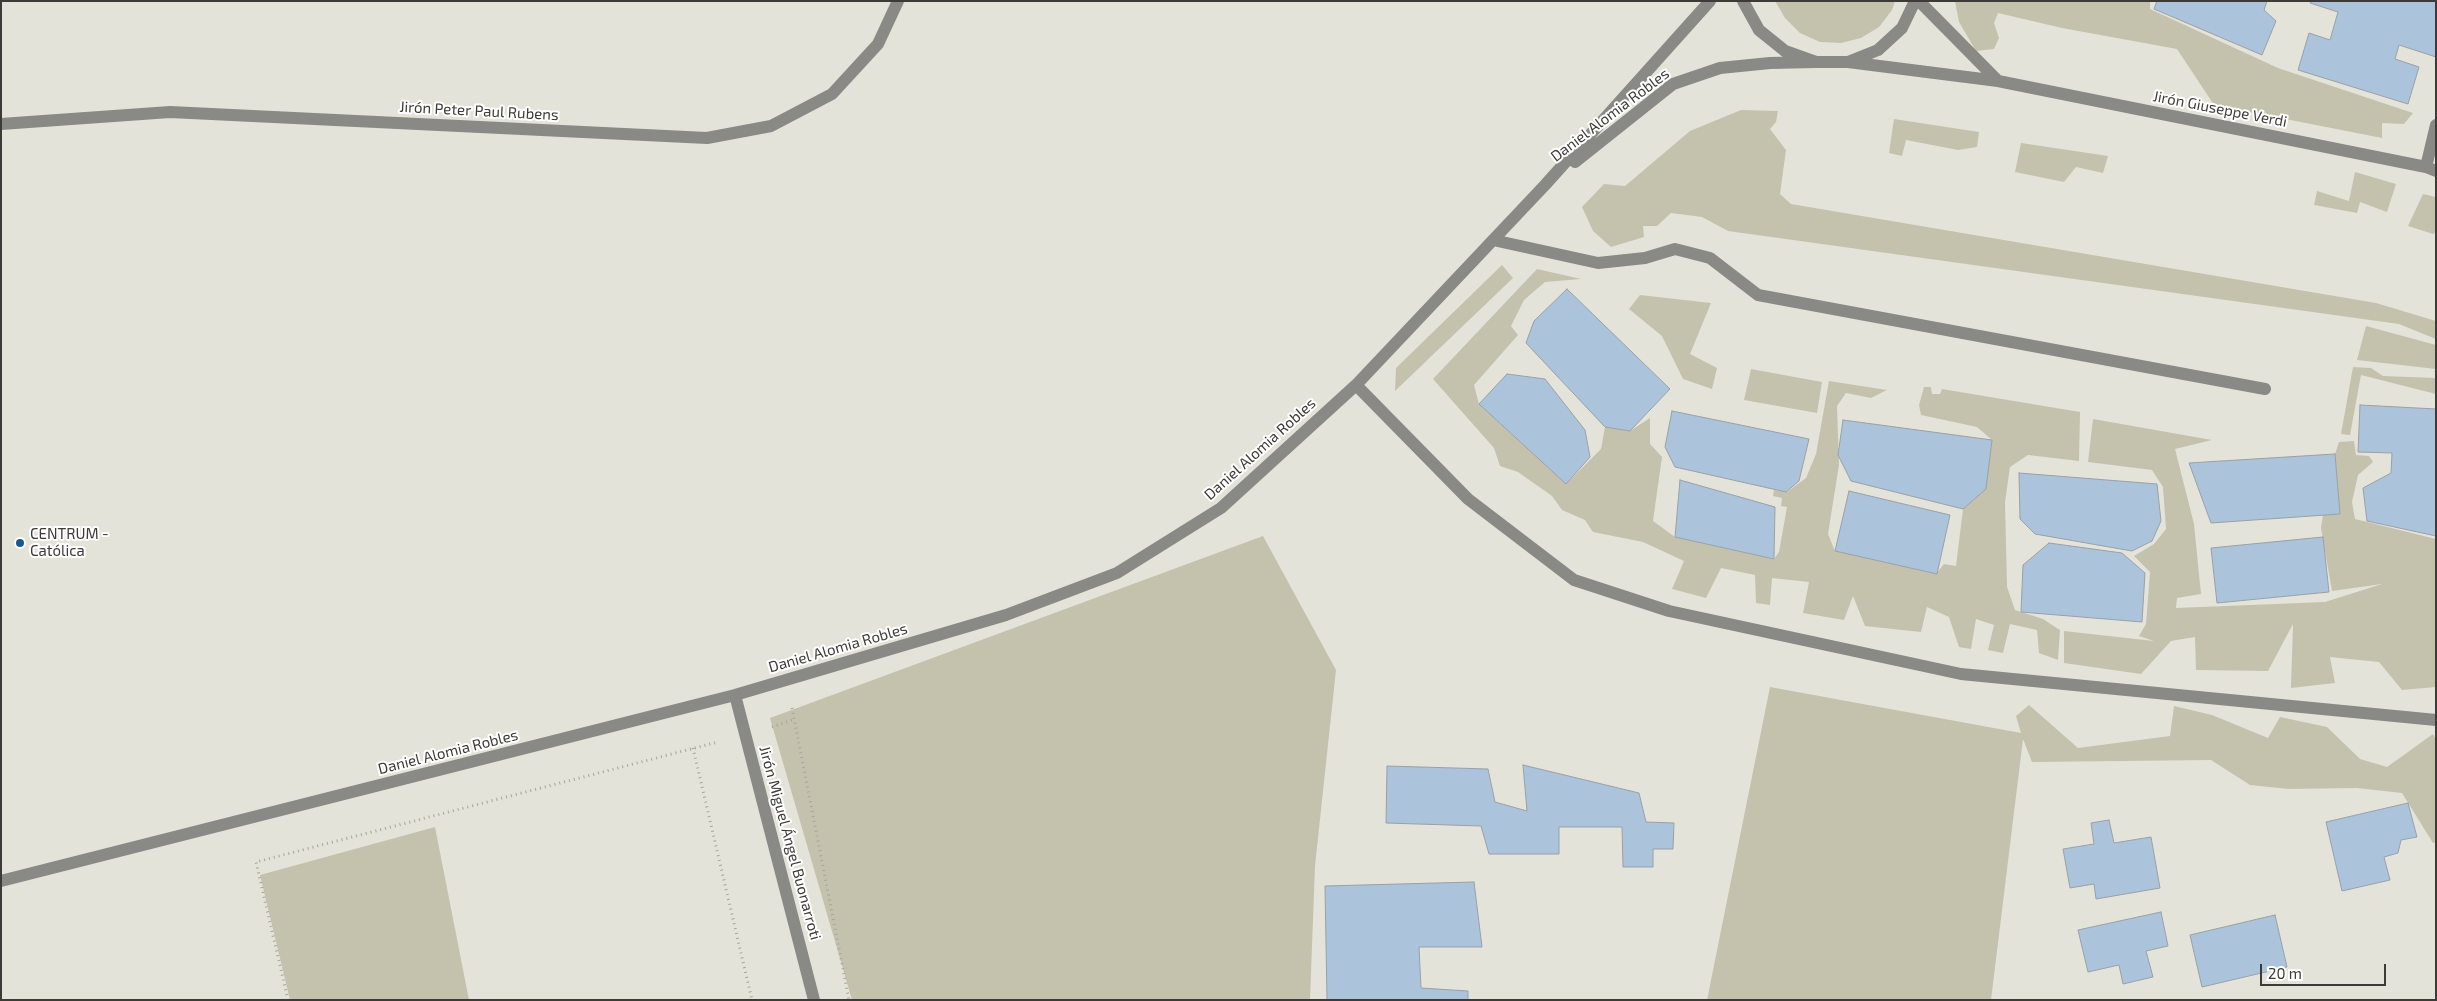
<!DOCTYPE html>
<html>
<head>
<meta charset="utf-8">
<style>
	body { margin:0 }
	#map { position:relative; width:2437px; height:1001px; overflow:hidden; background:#e4e3d9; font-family:"Exo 2",sans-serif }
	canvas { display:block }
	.frame { position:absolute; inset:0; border:2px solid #3c3b37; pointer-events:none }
	.scale { position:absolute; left:2260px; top:964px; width:126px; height:22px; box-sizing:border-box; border:2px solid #3c3b37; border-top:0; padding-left:6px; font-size:15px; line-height:18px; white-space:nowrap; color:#3c3b37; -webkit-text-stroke:4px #fff; paint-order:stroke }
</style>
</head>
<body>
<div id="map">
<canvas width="2437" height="1001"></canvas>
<div class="frame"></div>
<div class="scale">20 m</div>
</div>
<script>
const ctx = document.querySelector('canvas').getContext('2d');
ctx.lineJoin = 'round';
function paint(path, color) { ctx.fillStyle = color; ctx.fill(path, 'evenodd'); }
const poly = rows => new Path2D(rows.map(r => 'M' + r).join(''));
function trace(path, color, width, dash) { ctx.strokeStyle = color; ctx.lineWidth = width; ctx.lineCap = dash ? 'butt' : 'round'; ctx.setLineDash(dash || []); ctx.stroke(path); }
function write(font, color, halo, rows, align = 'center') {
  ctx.font = font + ' "Exo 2",sans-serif'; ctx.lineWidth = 4; ctx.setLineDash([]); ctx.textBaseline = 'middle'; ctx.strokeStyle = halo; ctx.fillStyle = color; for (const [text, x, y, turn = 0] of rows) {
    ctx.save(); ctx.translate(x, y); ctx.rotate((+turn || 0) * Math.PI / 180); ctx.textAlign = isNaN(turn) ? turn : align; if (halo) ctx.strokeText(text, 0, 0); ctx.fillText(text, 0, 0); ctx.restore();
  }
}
const green = poly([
	[1775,1,1895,1,1892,10,1879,27,1861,38,1841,43,1820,42,1800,33,1785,18],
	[1955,1,2150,1,2150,9,2278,68,2413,113,2404,124,2382,123,2382,138,2214,105,2177,49,2062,28,1998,13,1994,23,1999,38,1994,49,1976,51,1959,22],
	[1741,110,1778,111,1776,122,1770,129,1786,150,1780,194,1791,204,2376,303,2436,321,2436,339,2399,324,1728,231,1702,217,1671,213,1657,226,1643,226,1644,237,1611,247,1593,231,1582,207,1604,184,1625,186,1690,131],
	[1894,119,1979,132,1977,147,1958,150,1906,140,1902,156,1889,153],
	[2021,143,2108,156,2103,173,2076,167,2064,182,2015,172],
	[2355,172,2396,184,2387,212,2360,202,2357,213,2314,205,2317,191,2349,201],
	[2423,194,2436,197,2436,232,2433,234,2408,226],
	[1502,265,1513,278,1395,391,1396,368],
	[1537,269,1581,279,1545,282,1524,300,1511,326,1518,335,1474,385,1479,404,1566,484,1601,449,1605,427,1630,431,1650,418,1650,444,1662,457,1653,521,1675,537,1774,559,1779,552,1787,507,1781,506,1782,498,1773,496,1774,490,1787,492,1806,478,1816,454,1829,381,1887,390,1871,398,1846,393,1837,406,1839,465,1828,534,1835,551,1936,574,1944,564,1956,566,1963,509,1986,489,1992,440,1977,427,1921,415,1919,405,1924,387,1931,387,1932,394,1940,394,1942,389,2080,412,2079,461,2028,455,2010,467,2005,502,2007,587,2015,610,2043,619,2060,630,2058,660,2039,653,2037,630,2010,624,2003,653,1988,650,1994,625,1976,619,1971,649,1959,647,1949,617,1927,607,1921,632,1865,626,1853,596,1844,620,1803,613,1809,582,1772,578,1770,605,1756,603,1755,575,1721,568,1706,598,1672,589,1684,561,1643,542,1593,532,1585,520,1562,510,1552,496,1518,472,1500,466,1494,448,1433,379],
	[1640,295,1711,303,1690,354,1717,368,1712,389,1683,379,1662,336,1629,309],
	[2366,326,2436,345,2436,369,2357,360],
	[2353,367,2371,368,2383,376,2436,378,2436,394,2361,375,2350,435,2341,434],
	[1751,369,1822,382,1817,413,1744,400],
	[2093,419,2212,440,2175,449,2194,524,2201,594,2177,598,2176,608,2325,602,2382,584,2332,591,2321,528,2323,515,2340,514,2335,454,2339,442,2354,441,2356,455,2369,456,2373,462,2358,475,2352,502,2355,519,2436,539,2436,687,2402,690,2379,662,2330,657,2335,683,2291,688,2293,624,2268,671,2196,670,2195,637,2171,641,2141,674,2064,663,2064,631,2154,641,2139,636,2146,624,2150,572,2134,556,2154,544,2166,529,2163,487,2152,470,2088,462],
	[1263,536,1336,670,1315,866,1310,1000,852,1000,770,718],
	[1770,687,2021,733,2016,716,2029,705,2078,748,2170,736,2174,706,2212,715,2268,738,2280,717,2327,727,2360,759,2387,767,2433,734,2436,740,2436,842,2433,843,2402,793,2357,788,2289,789,2250,785,2211,760,2032,762,2023,739,1991,1000,1707,1000],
	[435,827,469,1000,290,1000,260,875]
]);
const building = poly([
	[2157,1,2267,1,2264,10,2276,21,2262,55,2154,9,2157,1],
	[2311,1,2436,1,2436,57,2399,45,2395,59,2419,67,2408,104,2298,70,2309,33,2330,40,2338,12,2310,3,2311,1],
	[1567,289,1670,389,1630,431,1605,427,1526,343,1534,321,1567,289],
	[1507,374,1545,379,1585,430,1590,457,1566,484,1479,404,1507,374],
	[2360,405,2436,409,2436,536,2367,521,2363,488,2391,473,2392,453,2358,452,2360,405],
	[1672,411,1809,439,1799,481,1786,492,1675,467,1665,447,1672,411],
	[1843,420,1992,440,1986,489,1963,509,1851,481,1838,455,1843,420],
	[2335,454,2340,514,2211,523,2189,463,2335,454],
	[2019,473,2157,484,2161,521,2152,541,2132,551,2035,534,2020,519,2019,473],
	[1680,480,1775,507,1774,559,1675,537,1680,480],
	[1849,491,1950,515,1937,574,1835,551,1849,491],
	[2323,537,2329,592,2217,603,2211,548,2323,537],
	[2049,543,2122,553,2145,573,2142,622,2021,612,2023,565,2049,543],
	[1523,765,1639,793,1646,822,1674,823,1673,849,1653,849,1653,867,1623,867,1622,827,1559,827,1559,854,1489,854,1481,826,1386,823,1387,766,1488,769,1495,802,1527,811,1523,765],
	[2408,803,2417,837,2401,840,2398,853,2384,857,2390,880,2342,891,2326,822,2408,803],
	[2109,820,2114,843,2151,837,2160,888,2096,899,2094,884,2070,888,2063,849,2094,844,2091,823,2109,820],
	[1474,882,1482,947,1419,947,1421,988,1468,991,1468,1000,1327,1000,1325,886,1474,882],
	[2161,912,2168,946,2146,951,2153,977,2123,984,2119,965,2088,972,2078,930,2161,912],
	[2275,915,2287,967,2202,987,2190,935,2275,915]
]);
const path = poly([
	[792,708,849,1000],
	[772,727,795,719],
	[693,748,752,1000],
	[288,1000,256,862,718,742]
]);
const minor = poly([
	[1743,1,1759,30,1785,51,1816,62,1848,62,1878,50,1902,28,1915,1],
	[1919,1,1998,81],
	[1848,62,1998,81,2426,167,2436,171],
	[1,124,170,112,707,138,771,126,832,94,878,44,898,1],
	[1575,162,1673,84,1720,68,1770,63,1816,62],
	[2426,167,2436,125],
	[1493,240,1598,263,1645,258,1675,249,1710,258,1758,295,2265,389],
	[1356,385,1468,499,1574,580,1669,611,1961,674,2436,720],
	[735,695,814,1000],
	[1,881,735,695,1006,615,1117,573,1221,508,1356,385,1545,185,1710,1]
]);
const markers = [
	[20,543,5,"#18588e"]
];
const streetNames = [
	["Jirón Giuseppe Verdi",2220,109,11],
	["Jirón Peter Paul Rubens",479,111,3],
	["Daniel Alomia Robles",1610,115,-37],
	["Daniel Alomia Robles",1260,449,-42],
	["Daniel Alomia Robles",838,648,-16],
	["Daniel Alomia Robles",448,752,-14],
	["Jirón Miguel Ángel Buonarroti",790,843,75]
];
const poiNames = [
	["CENTRUM -",30,534],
	["Católica",30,551]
];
paint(green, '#c4c2ad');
paint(building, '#abc3db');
trace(building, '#99a0a7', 1);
trace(path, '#a6a59e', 3, [1, 4]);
trace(minor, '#898985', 12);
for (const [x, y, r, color] of markers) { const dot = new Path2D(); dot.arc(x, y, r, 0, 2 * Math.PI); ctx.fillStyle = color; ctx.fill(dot); trace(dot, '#fff', 2); }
write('15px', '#3c3b37', '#fff', streetNames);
write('15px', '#3c3b37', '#fff', poiNames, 'left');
</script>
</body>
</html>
